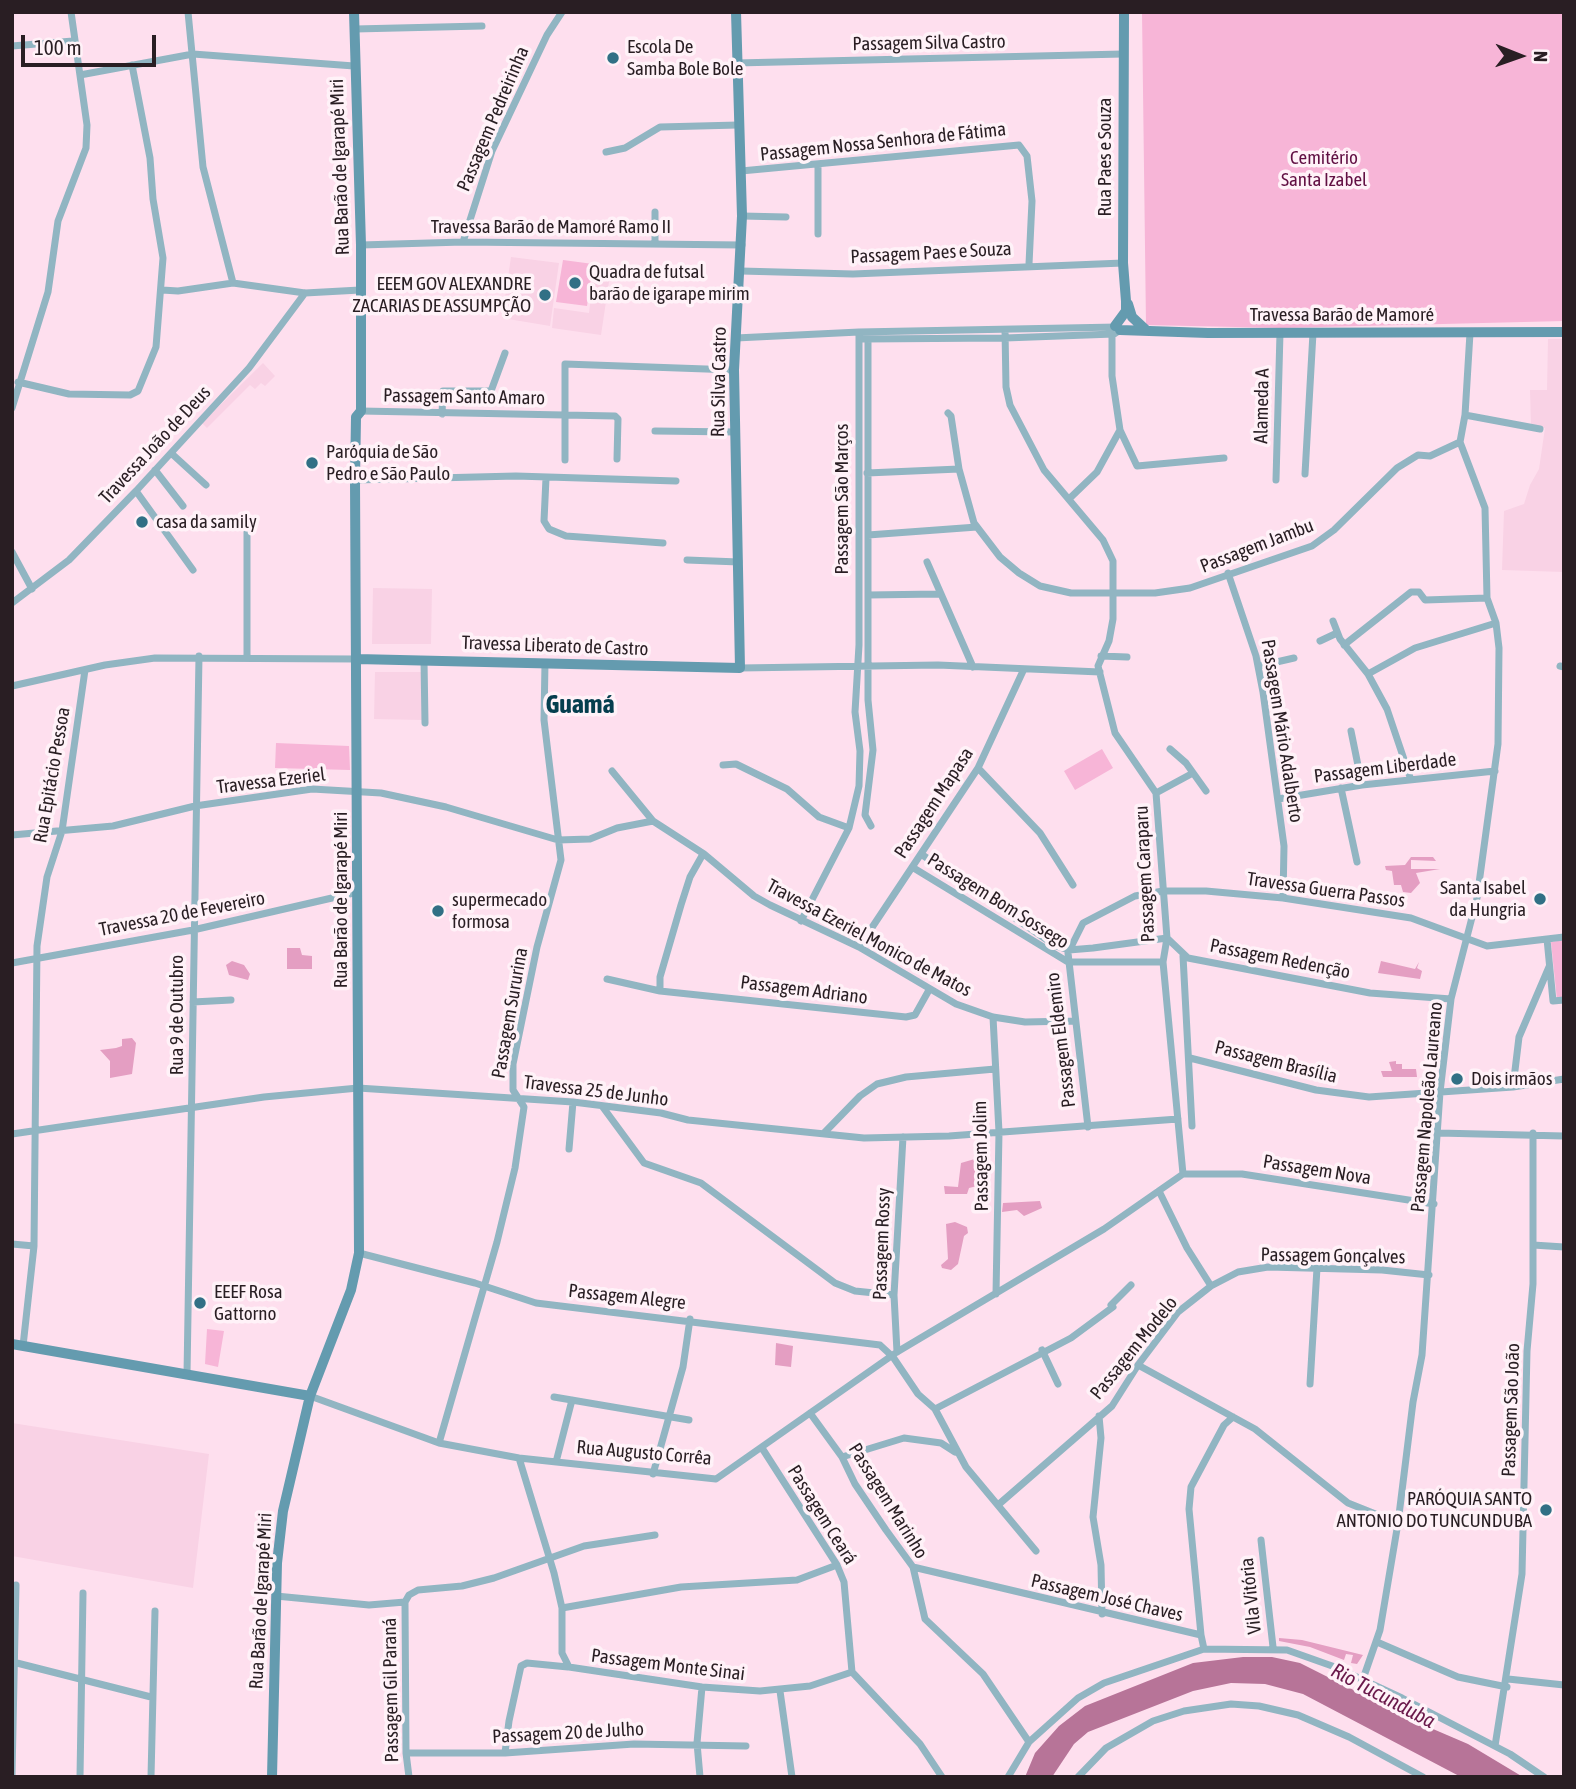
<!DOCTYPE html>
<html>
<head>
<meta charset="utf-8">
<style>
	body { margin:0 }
	#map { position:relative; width:1576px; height:1789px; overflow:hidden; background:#fedfee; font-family:"Asap Condensed",sans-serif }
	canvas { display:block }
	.frame { position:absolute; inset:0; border:14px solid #291e23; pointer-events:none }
	.north { position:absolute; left:1485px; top:21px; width:70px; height:70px; -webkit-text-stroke:5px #fff2f8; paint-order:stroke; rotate:91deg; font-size:19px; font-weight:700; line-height:28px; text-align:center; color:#291e23 }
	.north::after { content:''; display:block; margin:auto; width:24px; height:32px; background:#291e23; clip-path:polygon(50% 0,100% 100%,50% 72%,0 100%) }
	.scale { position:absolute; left:21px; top:35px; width:135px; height:32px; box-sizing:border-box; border:4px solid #291e23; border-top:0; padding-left:9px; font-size:21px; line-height:24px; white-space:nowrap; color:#291e23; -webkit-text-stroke:5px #fff2f8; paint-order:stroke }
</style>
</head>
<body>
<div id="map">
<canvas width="1576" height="1789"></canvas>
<div class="frame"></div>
<div class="north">N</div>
<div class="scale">100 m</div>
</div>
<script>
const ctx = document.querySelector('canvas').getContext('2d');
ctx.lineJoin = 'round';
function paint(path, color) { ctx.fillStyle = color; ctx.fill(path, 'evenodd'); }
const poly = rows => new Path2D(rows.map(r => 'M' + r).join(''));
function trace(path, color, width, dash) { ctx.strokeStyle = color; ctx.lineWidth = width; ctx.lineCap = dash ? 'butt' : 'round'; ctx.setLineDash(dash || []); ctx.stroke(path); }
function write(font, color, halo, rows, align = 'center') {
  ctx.font = font + ' "Asap Condensed",sans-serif'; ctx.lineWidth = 7; ctx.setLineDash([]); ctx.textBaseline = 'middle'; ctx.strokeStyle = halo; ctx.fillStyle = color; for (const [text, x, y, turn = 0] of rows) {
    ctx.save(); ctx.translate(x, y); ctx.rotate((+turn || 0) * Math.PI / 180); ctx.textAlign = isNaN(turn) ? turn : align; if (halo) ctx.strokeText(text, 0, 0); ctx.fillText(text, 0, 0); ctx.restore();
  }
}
const built = poly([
	[511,257,559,263,550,326,502,318],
	[594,272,610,275,601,335,552,328,554,308,589,313],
	[1548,339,1564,339,1564,572,1502,570,1504,511,1524,504,1530,485,1539,469,1545,428,1531,425,1530,390,1547,390],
	[263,363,275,376,265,386,261,383,255,389,250,385,207,428,202,423],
	[373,588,432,589,431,644,372,644],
	[375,672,422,672,422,720,374,719],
	[12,1423,209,1454,193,1588,12,1556]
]);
const green = poly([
	[1142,12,1564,12,1564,321,1281,328,1146,325],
	[563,260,593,264,587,306,556,302],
	[276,743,349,746,350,770,275,768],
	[1102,749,1113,768,1075,790,1064,771],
	[1564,940,1564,999,1557,1000,1551,942],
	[207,1329,224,1331,218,1367,205,1364]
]);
const forest = poly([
	[1411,857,1433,857,1436,861,1411,860,1411,869,1440,869,1416,873,1420,883,1411,893,1403,892,1401,885,1394,885,1392,871,1386,870,1385,866,1405,865],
	[287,948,300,948,302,955,312,956,312,969,287,969],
	[232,961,244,965,250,974,248,980,229,975,226,965],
	[1381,961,1415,969,1419,962,1417,968,1422,971,1420,979,1378,973],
	[132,1038,136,1043,132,1074,110,1078,110,1061,100,1050,116,1048,122,1046,122,1039],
	[1396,1061,1396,1064,1402,1064,1402,1069,1416,1069,1417,1077,1383,1077,1381,1071,1392,1071,1389,1062],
	[978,1158,977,1186,969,1188,967,1194,945,1194,944,1186,958,1187,961,1163],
	[1040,1201,1042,1208,1024,1216,1017,1210,1002,1212,1003,1203],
	[955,1222,967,1227,968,1233,964,1236,958,1264,951,1270,942,1268,941,1265,948,1259,946,1224],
	[776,1343,793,1346,791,1367,775,1365],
	[1279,1638,1302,1640,1363,1655,1357,1664,1351,1663,1353,1655,1346,1654,1344,1660,1310,1647,1279,1641]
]);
const water = poly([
	[1243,1657,1272,1657,1300,1663,1419,1723,1468,1744,1523,1777,1461,1777,1303,1694,1265,1684,1231,1683,1193,1691,1088,1732,1074,1744,1052,1777,1025,1777,1035,1753,1059,1726,1085,1706,1193,1663]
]);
const street = poly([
	[188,12,203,167,233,283],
	[355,29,482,26],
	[12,46,73,41],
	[736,63,1123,54],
	[80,75,193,54,354,66],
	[606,152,625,148,660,127,738,125],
	[818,164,818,234],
	[741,171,1019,145,1027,156,1032,201,1029,264],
	[655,212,655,242],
	[742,216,786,217],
	[463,242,492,151,547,35,562,12],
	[361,245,463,242,742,245],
	[741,271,853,274,1123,263],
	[162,290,178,291,233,283,305,293,360,290],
	[1005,330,1006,387,1010,405,1044,470,1103,540,1113,561,1113,619,1109,641,1098,666,1115,733,1156,793,1167,938,1163,962,1183,1174],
	[868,332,868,700,873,750,865,815,871,826],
	[736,338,859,332,1117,327],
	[863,339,1005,338,1114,334,1120,330],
	[18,382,69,394,130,395,138,391,156,347,163,258,153,199,150,158,132,65],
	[12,408,48,292,58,221,86,148,87,125,71,12],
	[361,411,615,416,618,419,617,459],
	[948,413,951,416,959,469,974,523,1000,557,1019,573,1040,586,1071,593,1155,593,1190,588,1312,546,1334,530,1397,468,1418,455,1430,456,1460,442],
	[442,414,443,391,491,391,505,353],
	[1465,415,1540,429],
	[1120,430,1137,466,1224,458],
	[655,431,735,432],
	[171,453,206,485],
	[565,460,565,364,734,370],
	[155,470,183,506],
	[867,473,959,469],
	[1305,474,1313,333],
	[546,478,544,521,549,529,566,536,663,543],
	[355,480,516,476,676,481],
	[1276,480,1280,333],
	[136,491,193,570],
	[1069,499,1097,472,1120,430,1112,376,1112,334],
	[868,535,977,527],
	[12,552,32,589],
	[687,560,739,562],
	[927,562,973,667],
	[1228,573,1256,656,1263,692,1284,846,1283,898],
	[868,595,939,594],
	[12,603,69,560,136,491,249,368,305,293],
	[1333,621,1340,639,1368,674,1387,709,1411,780],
	[1320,641,1337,633],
	[1344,645,1411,592,1419,592,1425,600,1487,598],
	[1101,656,1127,657],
	[247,658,247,530],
	[424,660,425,723],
	[1259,666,1294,658],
	[1560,666,1564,667],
	[740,668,938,665,1100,672],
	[1368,674,1415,648,1496,623],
	[12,686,105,665,155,658,357,659],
	[1351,731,1362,785],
	[1170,749,1186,763,1206,791],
	[723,765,736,764,787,789,819,817,849,828],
	[978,768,1040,833,1073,885],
	[612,771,653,821,704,854,754,896,770,905,859,947,956,1004,993,1017,1025,1022,1073,1021],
	[1341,788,1357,862],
	[1156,793,1193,773],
	[1278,799,1362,785,1495,771],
	[12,835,113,826,195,806,312,789,381,793,446,807,558,840,590,839,617,828,653,821],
	[921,854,1056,946,1069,950,1093,948,1167,938],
	[912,867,1068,962,1163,962],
	[801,921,849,828,859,786,860,751,855,712,859,645,859,332],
	[1167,938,1188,958,1370,993,1451,999],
	[1547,939,1553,1001,1564,1000],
	[859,947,978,768,1023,671],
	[1183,956,1192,1126],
	[12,963,193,930,358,892],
	[607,979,660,991,906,1017,915,1015,929,990],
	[660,991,660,977,681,905,690,877,703,854],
	[193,1002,231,1000],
	[993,1017,999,1132,996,1294],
	[1190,1058,1316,1090,1369,1097,1513,1087,1564,1079],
	[1513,1087,1519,1037,1549,967],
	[602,1106,644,1163,701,1183,835,1283,855,1291,894,1295],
	[1088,1127,1068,953,1083,923,1135,896,1163,891,1206,891,1283,898,1411,918,1487,946,1564,937],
	[824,1133,860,1096,877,1084,906,1077,995,1069],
	[1438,1133,1564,1136],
	[12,1134,264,1097,358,1088,573,1102,661,1113,688,1120,864,1138,949,1136,1178,1119],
	[569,1149,573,1102],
	[1159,1191,1187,1248,1211,1286],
	[12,1244,34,1246],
	[1533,1245,1564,1247],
	[359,1253,475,1283,536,1303,880,1345,893,1357,918,1394,935,1409,966,1467,1036,1551],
	[23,1346,34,1246,37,946,47,877,62,831,85,670],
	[1042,1350,1058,1384],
	[897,1352,894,1295,903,1137],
	[1138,1365,1255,1429,1348,1503,1398,1523],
	[187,1374,199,656],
	[1310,1384,1317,1268],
	[310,1396,439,1443,519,1458,716,1479,897,1352,1104,1229,1183,1174,1242,1174,1434,1204],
	[554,1397,689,1420],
	[935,1409,1071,1338,1113,1307,1111,1305,1131,1285],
	[810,1413,842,1457,855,1484,886,1530,913,1567,925,1619,983,1674,1029,1742],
	[1099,1416,1101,1438,1093,1517,1101,1565,1102,1614],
	[439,1443,497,1242,515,1168,524,1107,513,1090,513,1064,537,947,561,860,544,720,545,663],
	[762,1448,837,1565,844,1582,852,1672,920,1744,942,1777],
	[842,1457,904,1438,941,1443,955,1452],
	[519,1458,554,1573,562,1608,562,1653,569,1667,702,1687,760,1691,810,1686,852,1672],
	[556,1462,572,1400],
	[653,1474,683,1367,690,1319],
	[998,1505,1112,1406,1138,1365,1178,1312,1211,1286,1238,1272,1268,1267,1382,1270,1429,1275],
	[1261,1540,1273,1647],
	[913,1567,1201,1635,1204,1649,1287,1650,1335,1667,1402,1698,1510,1754,1544,1777],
	[276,1596,369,1605,405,1602,409,1595,418,1590,462,1586,494,1578,584,1546,655,1535],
	[405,1602,406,1753,409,1777],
	[562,1608,681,1587,797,1580,837,1565],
	[1201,1635,1189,1509,1191,1487,1224,1425,1233,1417],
	[1377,1642,1458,1677,1507,1687],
	[13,1662,151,1697],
	[1363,1679,1380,1630,1398,1523,1413,1402,1422,1355,1440,1092,1451,999,1477,898,1498,744,1499,648,1496,623,1487,598,1485,508,1460,442,1465,415,1470,333],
	[1508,1679,1564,1685],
	[780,1691,792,1777],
	[1495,1746,1522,1574,1527,1351,1533,1284,1533,1133],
	[406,1753,505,1753,634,1744,746,1746],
	[505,1753,509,1721,521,1666,527,1663,568,1667],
	[12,1775,16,1585],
	[80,1777,83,1593],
	[151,1777,155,1611],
	[700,1777,697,1743,702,1687],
	[1008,1777,1029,1742,1078,1698,1104,1683,1204,1649],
	[1078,1777,1106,1748,1153,1721,1184,1711,1231,1704,1259,1706,1298,1715,1349,1737,1423,1777]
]);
const secondary = poly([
	[1128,304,1132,317,1146,330],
	[1115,326,1126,311,1126,301,1123,263,1124,12],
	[1120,330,1208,333,1564,332],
	[357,659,740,668,734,370,742,216,736,12],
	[12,1344,310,1396],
	[272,1777,277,1563,283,1511,310,1396,351,1290,359,1253,355,480,356,417,361,411,361,245,354,12]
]);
const markers = [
	[613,58,7,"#317085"],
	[575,283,7,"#317085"],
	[545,295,7,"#317085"],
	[312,463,7,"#317085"],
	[142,522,7,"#317085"],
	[1540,899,7,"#317085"],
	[438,911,7,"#317085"],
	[1457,1079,7,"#317085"],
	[200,1303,7,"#317085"],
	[1546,1510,7,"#317085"]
];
const streetNames = [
	["Passagem Silva Castro",929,43,-1],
	["Passagem Pedreirinha",493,119,-67],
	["Passagem Nossa Senhora de Fátima",883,142,-6],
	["Rua Paes e Souza",1105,157,-90],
	["Rua Barão de Igarapé Miri",340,167,-92],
	["Travessa Barão de Mamoré Ramo II",551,227],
	["Passagem Paes e Souza",931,253,-3],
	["Travessa Barão de Mamoré",1342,315],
	["Rua Silva Castro",719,382,-89],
	["Passagem Santo Amaro",464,397,1],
	["Alameda A",1262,406,-89],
	["Travessa João de Deus",155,445,-47],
	["Passagem São Marços",842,499,-90],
	["Passagem Jambu",1257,546,-21],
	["Travessa Liberato de Castro",555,646,2],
	["Passagem Mário Adalberto",1282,731,81],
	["Passagem Liberdade",1385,768,-7],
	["Rua Epitácio Pessoa",52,775,-80],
	["Travessa Ezeriel",271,781,-7],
	["Passagem Mapasa",934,803,-57],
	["Passagem Caraparu",1145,874,-93],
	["Travessa Guerra Passos",1326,890,8],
	["Rua Barão de Igarapé Miri",341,900,-90],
	["Passagem Bom Sossego",998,901,32],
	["Travessa 20 de Fevereiro",182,914,-11],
	["Travessa Ezeriel Monico de Matos",869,938,28],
	["Passagem Redenção",1280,959,11],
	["Passagem Adriano",804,990,7],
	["Passagem Sururina",510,1013,-80],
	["Rua 9 de Outubro",177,1015,-90],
	["Passagem Eldemiro",1061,1040,-97],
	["Passagem Brasília",1276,1062,14],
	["Travessa 25 de Junho",596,1091,7],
	["Passagem Napoleão Laureano",1427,1107,-85],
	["Passagem Jolim",981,1156,-91],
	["Passagem Nova",1317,1170,9],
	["Passagem Rossy",882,1244,-88],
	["Passagem Gonçalves",1333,1256,1],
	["Passagem Alegre",627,1297,6],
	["Passagem Modelo",1134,1348,-51],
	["Passagem São João",1511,1410,-88],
	["Rua Augusto Corrêa",644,1453,5],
	["Passagem Marinho",888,1501,58],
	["Passagem Ceará",822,1515,58],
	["Vila Vitória",1251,1596,-96],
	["Passagem José Chaves",1107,1598,13],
	["Rua Barão de Igarapé Miri",261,1601,-87],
	["Passagem Monte Sinai",668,1665,7],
	["Passagem Gil Paraná",391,1690,-91],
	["Passagem 20 de Julho",568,1733,-3]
];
const poiNames = [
	["Escola De",627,47],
	["Samba Bole Bole",627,69],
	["Quadra de futsal",589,272],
	["barão de igarape mirim",589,294],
	["EEEM GOV ALEXANDRE",531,284,"right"],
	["ZACARIAS DE ASSUMPÇÃO",531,306,"right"],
	["Paróquia de São",326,452],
	["Pedro e São Paulo",326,474],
	["casa da samily",156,522],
	["Santa Isabel",1526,888,"right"],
	["da Hungria",1526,910,"right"],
	["supermecado",452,900],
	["formosa",452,922],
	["Dois irmãos",1471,1079],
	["EEEF Rosa",214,1292],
	["Gattorno",214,1314],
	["PARÓQUIA SANTO",1532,1499,"right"],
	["ANTONIO DO TUNCUNDUBA",1532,1521,"right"]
];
const parkNames = [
	["Cemitério",1324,158],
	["Santa Izabel",1324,180]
];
const waterNames = [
	["Rio Tucunduba",1383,1696,28]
];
const districtNames = [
	["Guamá",580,705]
];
paint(built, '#f9d2e5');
paint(green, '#f7b5d7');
paint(forest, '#e49ec2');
paint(water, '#b77498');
trace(street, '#91b5c2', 7);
trace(secondary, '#649baf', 10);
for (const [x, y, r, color] of markers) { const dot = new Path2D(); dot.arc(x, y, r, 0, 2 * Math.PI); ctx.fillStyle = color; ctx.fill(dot); trace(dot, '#fff2f8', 2.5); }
write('19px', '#291e23', '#fff2f8', streetNames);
write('19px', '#291e23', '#fff2f8', poiNames, 'left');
write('19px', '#610f43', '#fff2f8', parkNames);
write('italic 21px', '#6a194b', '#fff2f8', waterNames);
write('bold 26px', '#053e4e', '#fff2f8', districtNames);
</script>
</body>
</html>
